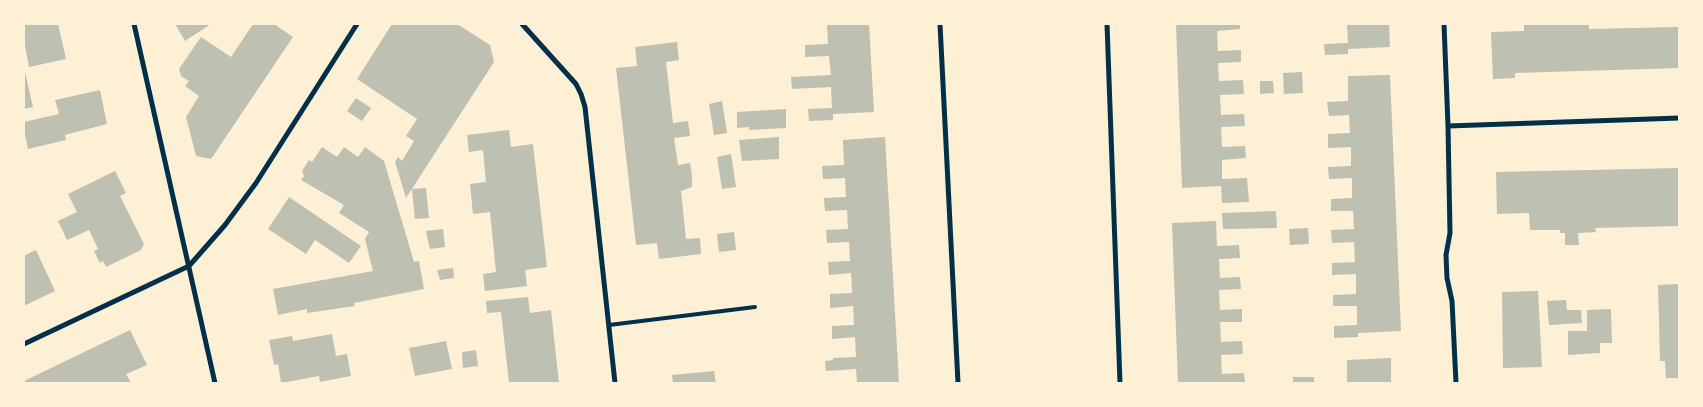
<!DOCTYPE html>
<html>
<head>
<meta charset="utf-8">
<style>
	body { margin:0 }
	#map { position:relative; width:1703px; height:407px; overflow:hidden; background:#fdf0d5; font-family:Montserrat,sans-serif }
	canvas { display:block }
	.frame { position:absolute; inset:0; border:25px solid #fdf0d5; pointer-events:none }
</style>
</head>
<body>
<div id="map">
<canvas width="1703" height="407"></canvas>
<div class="frame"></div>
</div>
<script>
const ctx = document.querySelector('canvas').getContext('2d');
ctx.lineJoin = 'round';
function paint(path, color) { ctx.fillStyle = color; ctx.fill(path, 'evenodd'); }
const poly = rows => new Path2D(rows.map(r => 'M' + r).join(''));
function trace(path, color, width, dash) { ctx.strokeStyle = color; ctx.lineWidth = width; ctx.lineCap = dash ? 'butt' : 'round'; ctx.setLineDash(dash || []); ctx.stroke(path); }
const building = poly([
	[24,24,58,24,66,59,29,67,24,40],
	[175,24,211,24,185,41],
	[253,24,274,24,293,37,211,159,196,156,186,117,199,96,185,86,189,81,181,76,179,69,201,37,231,57],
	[392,24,457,24,490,45,494,62,406,198,395,162,398,157,402,161,414,141,406,136,417,119,357,79],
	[827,24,869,24,874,112,833,114,833,120,809,121,808,109,832,108,831,87,792,89,791,77,831,75,829,56,805,57,805,45,828,44],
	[1176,24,1240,24,1240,29,1217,31,1218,51,1241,50,1241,62,1218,63,1219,81,1243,80,1244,94,1220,95,1221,115,1244,114,1245,126,1221,127,1222,147,1245,146,1246,158,1222,160,1222,179,1247,178,1249,202,1222,203,1221,186,1182,188],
	[1347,24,1389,24,1390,47,1348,49,1348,54,1325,55,1324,44,1348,43],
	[1524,24,1589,24,1589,29,1679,27,1679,68,1515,73,1515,78,1493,79,1491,32,1524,31],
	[677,42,679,60,666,62,673,123,688,121,690,136,674,138,678,165,690,163,692,176,692,187,681,191,686,239,700,238,701,254,659,259,657,243,636,245,616,68,637,66,635,47],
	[24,68,33,107,24,109],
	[1302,72,1303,93,1284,94,1283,73],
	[1390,75,1401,331,1358,333,1358,337,1334,338,1334,326,1357,325,1357,306,1333,306,1333,295,1356,294,1356,274,1332,275,1332,263,1355,262,1354,242,1332,243,1331,230,1354,229,1353,211,1331,211,1331,199,1352,198,1352,178,1329,179,1328,167,1351,166,1351,147,1328,148,1328,134,1350,133,1349,115,1329,116,1327,102,1348,101,1348,76],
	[1260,81,1273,81,1274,93,1260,94],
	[100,90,107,124,65,135,66,140,28,149,24,130,24,122,59,114,55,100],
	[356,98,371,108,362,121,347,111],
	[722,101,727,133,714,135,709,104],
	[786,109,786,128,749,130,749,127,737,128,737,112],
	[509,130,511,147,533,144,547,267,525,270,527,286,485,291,483,274,496,272,490,212,473,214,470,184,486,182,483,150,469,152,467,135],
	[779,137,779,159,742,161,739,140],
	[885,137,899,383,857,383,856,369,826,371,825,361,833,360,833,358,856,357,855,337,832,339,832,326,854,325,853,306,830,308,830,294,852,293,851,273,829,275,828,262,850,261,849,242,827,243,826,230,848,229,847,210,825,211,824,198,846,197,845,178,823,179,822,166,844,165,843,140],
	[322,147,337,157,344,147,358,157,365,147,384,161,414,262,419,261,424,289,354,303,355,306,307,313,307,309,278,315,273,289,373,271,365,239,369,232,339,213,344,205,301,180,304,176,302,171,309,160,312,162],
	[731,154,736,187,722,189,717,157],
	[1679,168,1678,226,1595,228,1596,232,1578,233,1579,245,1565,245,1565,233,1560,233,1560,230,1530,230,1529,213,1497,214,1496,172],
	[115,171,126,193,120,196,144,244,141,250,106,267,103,261,100,263,94,251,98,249,89,230,67,240,58,221,77,212,68,194],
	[426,188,429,218,415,219,412,189],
	[289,197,361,246,349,263,315,240,306,254,268,229],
	[1276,211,1277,228,1223,229,1222,213],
	[1216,221,1217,246,1239,245,1240,258,1219,259,1220,278,1240,277,1241,289,1219,290,1220,310,1242,309,1242,322,1220,322,1221,342,1242,341,1243,354,1221,355,1222,374,1244,373,1245,383,1178,383,1172,223],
	[1308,228,1309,244,1290,245,1289,229],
	[443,229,445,247,430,249,426,231],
	[734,232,736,250,719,252,717,234],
	[36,250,55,291,24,306,24,252,25,255],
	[453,268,454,278,440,280,437,270],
	[1679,284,1679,378,1666,378,1665,361,1660,361,1658,285],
	[1538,291,1542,367,1503,368,1502,292],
	[528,297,530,313,551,310,559,383,509,383,501,312,487,313,486,301],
	[1566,300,1567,310,1581,310,1582,323,1549,325,1547,301],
	[1611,309,1612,343,1600,343,1600,353,1568,355,1568,331,1587,331,1587,310],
	[130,330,147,365,126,374,131,383,24,383,24,381],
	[332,334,336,356,347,354,351,376,320,382,319,376,281,383,278,364,274,365,269,340,292,336,293,341],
	[446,341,452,369,415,376,409,348],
	[476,350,478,366,463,368,462,352],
	[1391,358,1391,383,1347,383,1347,360],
	[714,371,716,383,673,383,672,375],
	[1293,377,1314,377,1314,383,1293,383]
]);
const service = poly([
	[609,325,755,307]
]);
const minor = poly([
	[134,24,215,383],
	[522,24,576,84,581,94,585,107,615,383],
	[940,24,958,383],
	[1107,24,1120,383],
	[1444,24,1448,126,1450,233,1446,255,1447,278,1452,301,1456,383],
	[1448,126,1679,118],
	[24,344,189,266,225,225,256,183,357,24]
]);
paint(building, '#bec0b2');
trace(service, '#003049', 4);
trace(minor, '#003049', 5);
</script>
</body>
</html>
